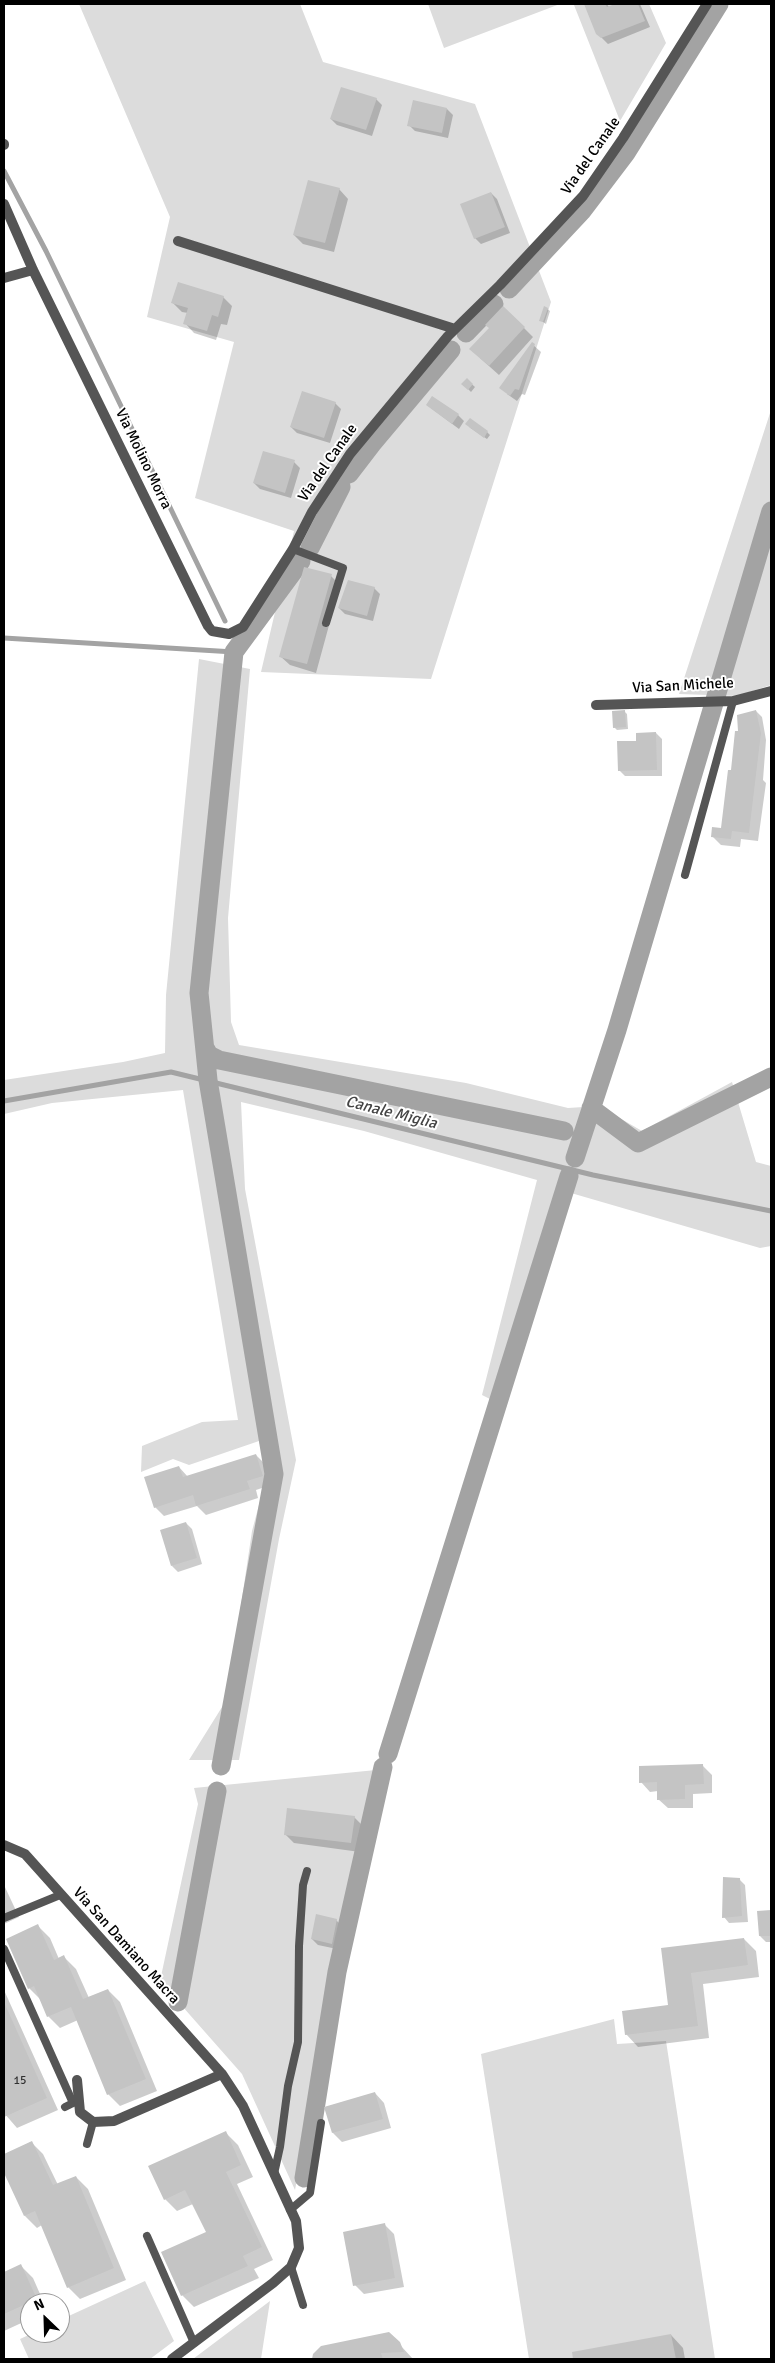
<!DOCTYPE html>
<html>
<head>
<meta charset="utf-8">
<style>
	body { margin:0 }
	#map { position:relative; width:775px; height:2363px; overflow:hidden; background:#fff; font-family:Signika,sans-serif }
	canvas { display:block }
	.frame { position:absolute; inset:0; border:5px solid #000; pointer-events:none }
	.north { position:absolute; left:20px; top:2293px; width:50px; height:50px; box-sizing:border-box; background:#fff; border:1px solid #999; border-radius:50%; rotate:336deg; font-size:14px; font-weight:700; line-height:20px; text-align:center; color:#000 }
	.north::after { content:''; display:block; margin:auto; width:18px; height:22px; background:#000; clip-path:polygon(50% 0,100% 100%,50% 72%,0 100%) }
</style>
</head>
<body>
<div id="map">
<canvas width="775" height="2363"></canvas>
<div class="frame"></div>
<div class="north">N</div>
</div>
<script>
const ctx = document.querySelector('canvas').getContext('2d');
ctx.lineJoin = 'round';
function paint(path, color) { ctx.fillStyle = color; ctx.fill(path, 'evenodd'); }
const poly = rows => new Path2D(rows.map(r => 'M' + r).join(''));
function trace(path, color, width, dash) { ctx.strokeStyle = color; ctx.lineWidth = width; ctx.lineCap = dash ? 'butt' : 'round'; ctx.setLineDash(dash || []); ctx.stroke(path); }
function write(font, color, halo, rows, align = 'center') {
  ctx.font = font + ' Signika,sans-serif'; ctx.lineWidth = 4; ctx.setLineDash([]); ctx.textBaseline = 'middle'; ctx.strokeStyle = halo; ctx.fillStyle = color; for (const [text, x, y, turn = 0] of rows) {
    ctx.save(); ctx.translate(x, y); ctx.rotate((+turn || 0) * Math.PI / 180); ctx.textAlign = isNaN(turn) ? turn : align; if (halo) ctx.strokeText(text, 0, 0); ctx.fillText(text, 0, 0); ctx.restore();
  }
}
const green = poly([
	[79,4,300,4,323,62,475,104,551,302,431,679,261,672,294,531,195,498,234,342,147,317,170,217],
	[428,4,560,4,444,48],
	[577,4,649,4,666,43,620,121,574,5],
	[771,410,771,685,737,696,679,694],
	[199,659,250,669,228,918,231,1022,239,1045,466,1083,568,1108,599,1106,642,1131,732,1082,756,1162,771,1166,771,1246,760,1248,571,1193,506,1407,482,1395,537,1180,364,1131,241,1102,245,1189,296,1460,279,1539,239,1760,189,1760,227,1699,252,1531,268,1471,259,1441,189,1465,173,1459,141,1472,142,1446,202,1422,238,1420,183,1090,52,1103,4,1114,4,1080,123,1062,165,1053,166,995],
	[376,1770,345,1920,295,2190,242,2074,160,1981,198,1804,194,1788],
	[614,2019,617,2044,666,2041,715,2359,529,2359,481,2054],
	[145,2281,174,2341,150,2359,29,2359,20,2339,33,2333,60,2333,60,2320],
	[270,2301,261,2359,193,2359]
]);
const shadow = poly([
	[588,4,607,4,609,7,618,4,640,4,650,27,608,44,597,33,585,5],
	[376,99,382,105,372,136,337,125,331,119],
	[447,109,453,115,448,138,415,131,409,125],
	[339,189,348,199,334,252,303,244,294,235],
	[491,193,497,199,510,233,481,244,475,238],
	[223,297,232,306,227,325,221,324,216,340,194,333,185,323,188,313,182,312,173,303],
	[547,309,550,311,546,324,540,320],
	[490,328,524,328,533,337,499,375,480,358],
	[532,344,541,352,525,395,522,394,517,401,507,394],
	[467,380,475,387,471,392,463,384],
	[335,403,341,409,330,443,297,433,291,427],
	[427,405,458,415,464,421,459,429],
	[469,427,487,432,490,435,487,439],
	[294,462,300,468,291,498,260,489,254,483],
	[331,576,340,585,316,673,290,665,280,656],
	[374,588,380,594,373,621,345,614,339,608],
	[624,711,627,714,628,729,617,730,614,727],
	[756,711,762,717,766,740,763,780,766,783,758,841,741,839,740,847,721,845,712,836,722,829,740,732],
	[656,733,662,739,662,776,625,776,619,770,638,742],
	[256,1455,265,1464,271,1485,256,1490,258,1498,206,1515,197,1506,164,1516,155,1507,179,1467,188,1477],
	[186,1523,192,1529,202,1564,178,1572,172,1566],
	[703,1766,712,1775,712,1793,693,1794,693,1808,668,1808,658,1799,658,1791,650,1792,641,1782],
	[354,1817,363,1826,360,1852,294,1843,285,1834],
	[739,1879,745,1885,748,1922,729,1923,724,1917],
	[4,1885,19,1917,4,1924],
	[771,1912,771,1942,766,1942,760,1936,758,1913],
	[336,1920,342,1926,337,1949,318,1945,312,1939],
	[38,1926,50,1938,59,1959,64,1957,76,1969,89,1998,108,1990,120,2002,157,2091,120,2106,108,2094,78,2020,60,2028,48,2016,40,1999,29,1988],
	[744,1939,756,1951,759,1977,703,1984,709,2038,638,2047,626,2034,669,2006,663,1949],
	[4,1990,58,2110,17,2128,4,2113],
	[375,2093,384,2103,391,2128,342,2142,333,2133,326,2107],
	[226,2133,238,2145,253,2177,237,2184,273,2260,254,2269,259,2278,194,2307,182,2295,207,2233,193,2204,177,2211,165,2199],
	[31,2142,43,2154,58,2185,76,2177,88,2189,126,2280,80,2299,68,2287,42,2225,37,2228,25,2216,4,2170,4,2155],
	[385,2225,394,2234,404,2287,364,2294,355,2285],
	[21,2266,33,2278,44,2303,30,2303,30,2319,4,2331,4,2274],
	[389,2333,413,2359,313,2359,315,2355],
	[671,2335,683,2348,685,2359,575,2359,573,2353]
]);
const stream = poly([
	[4,171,46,251,225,621],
	[4,638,234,652],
	[4,1101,171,1072,593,1175,771,1211]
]);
const canal = poly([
	[509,289,582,211,626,153,719,4],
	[466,333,494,304],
	[349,474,372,444,451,350],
	[310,548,341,487],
	[205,1048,209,1055,219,1060,564,1131],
	[591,1108,638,1143,771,1077],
	[575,1158,617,1030,771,511],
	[388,1754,569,1176],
	[221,1766,274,1474,208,1080,199,993,234,652,301,561],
	[178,2002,217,1791],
	[304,2178,337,1972,383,1767]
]);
const building = poly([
	[584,4,605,4,607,7,615,4,638,4,645,21,601,38,596,34],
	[341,87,377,98,366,130,330,119],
	[413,100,447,108,442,133,407,126],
	[308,180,340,188,325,243,293,235],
	[491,192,505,227,474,239,460,204],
	[178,282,224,296,218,317,212,315,207,331,183,324,188,308,171,303],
	[503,306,525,327,489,366,469,349,489,328,485,325],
	[544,306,548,308,543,322,539,321],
	[532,342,535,344,519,390,515,389,510,396,499,388],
	[467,378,473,384,468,390,461,384],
	[302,391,336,402,324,438,290,427],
	[432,396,459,414,452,424,426,405],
	[470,418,488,431,484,438,465,424],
	[263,451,295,460,285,493,253,483],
	[304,567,332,574,307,664,279,657],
	[348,580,375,587,367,616,338,608],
	[625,710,626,727,613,728,612,711],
	[756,710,761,733,749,833,732,831,731,839,711,837,712,827,721,828,728,770,731,770,735,731,738,731,737,715],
	[656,732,657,770,618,771,617,741,636,741,636,733],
	[256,1454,263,1476,247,1481,250,1489,196,1506,193,1495,154,1508,144,1477,179,1466,183,1477],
	[186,1522,197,1558,171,1566,160,1530],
	[703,1764,704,1784,685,1785,685,1799,657,1800,657,1782,639,1783,639,1766],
	[287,1808,355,1816,351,1843,284,1835],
	[723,1877,740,1878,742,1916,722,1918],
	[771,1910,771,1936,759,1936,757,1911],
	[316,1914,337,1919,332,1944,311,1939],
	[38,1924,54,1960,64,1955,83,1999,108,1989,146,2079,107,2095,71,2007,47,2017,34,1986,28,1989,6,1939],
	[744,1938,748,1965,691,1973,698,2026,625,2035,622,2011,668,2005,661,1948],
	[4,2002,47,2098,4,2117],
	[375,2092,383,2119,332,2133,324,2107],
	[226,2131,241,2165,226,2172,262,2247,243,2256,248,2266,181,2296,161,2252,206,2232,185,2190,164,2200,148,2166],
	[32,2141,53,2185,76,2176,114,2268,67,2288,35,2211,24,2216,4,2173,4,2154],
	[385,2223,395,2278,353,2286,343,2232],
	[21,2264,37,2299,4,2314,4,2272],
	[389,2332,400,2342,404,2352,381,2353,383,2359,312,2359,313,2354,321,2346],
	[671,2334,676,2359,573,2359,572,2352]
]);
const lane = poly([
	[293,549,343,568,326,623],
	[685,875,733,701],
	[4,1918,60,1895],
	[4,1949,73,2103],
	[65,2107,77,2101],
	[87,2144,93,2122],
	[274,2174,280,2147,288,2086,298,2042,299,1946,303,1885,307,1871],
	[290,2210,310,2193,321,2123],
	[147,2236,194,2343],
	[291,2267,303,2305]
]);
const street = poly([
	[4,144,4,145],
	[4,204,33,270,208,626,212,631,229,634,243,627,293,549,312,512,350,454,448,336,500,285,583,196,623,138,707,4],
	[178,241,455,329],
	[4,278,33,270],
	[596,705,733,701,771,691],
	[4,1845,25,1854,222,2074,243,2106,296,2221,299,2248,291,2267,273,2283,172,2359],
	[77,2080,80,2112,93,2122,114,2121,222,2074]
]);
const numberNames = [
	["15",20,2081]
];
const streetNames = [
	["Via del Canale",591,156,-55],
	["Via Molino Morra",143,459,64],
	["Via del Canale",328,463,-55],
	["Via San Michele",683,686,-3],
	["Via San Damiano Macra",126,1946,48]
];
const waterNames = [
	["Canale Miglia",391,1113,14]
];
paint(green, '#dcdcdc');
paint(shadow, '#0003');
trace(stream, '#a3a3a3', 5);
trace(canal, '#a3a3a3', 19);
paint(building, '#c4c4c4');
trace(lane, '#555', 8);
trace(street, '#555', 10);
write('12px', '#313131', null, numberNames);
write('15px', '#000', '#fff', streetNames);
write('italic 16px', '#444', '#fff', waterNames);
</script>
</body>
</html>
